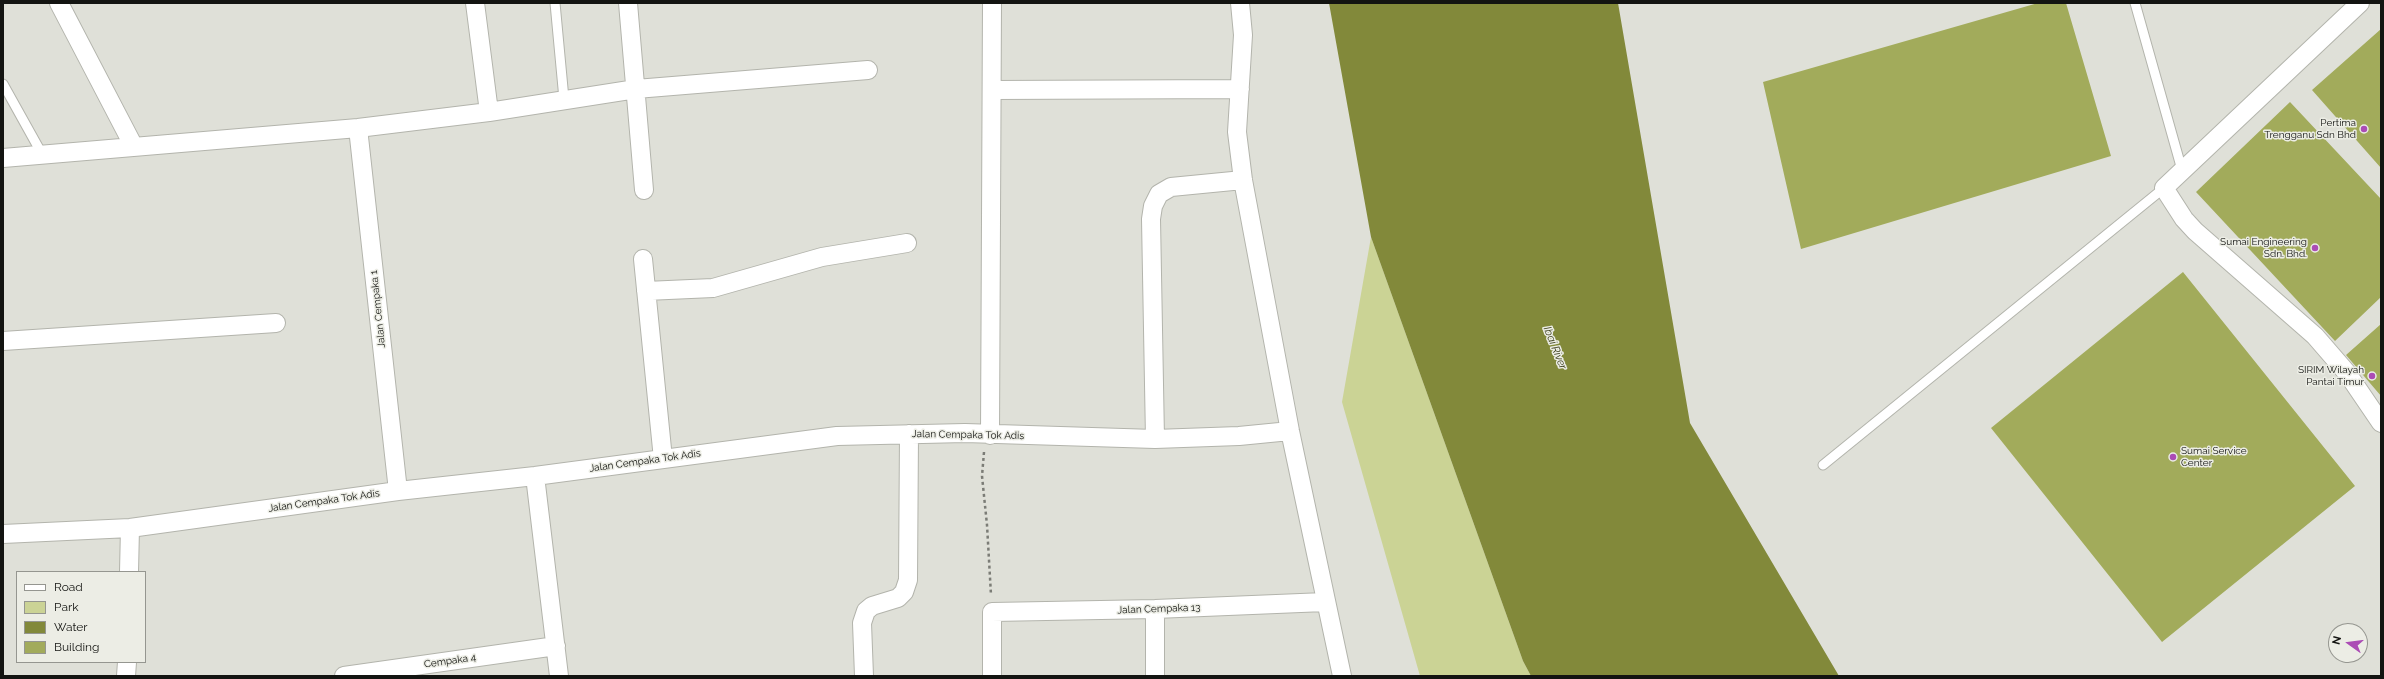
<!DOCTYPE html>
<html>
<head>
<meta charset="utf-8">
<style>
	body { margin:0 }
	#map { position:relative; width:2384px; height:679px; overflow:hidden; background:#dfe0d8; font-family:Raleway,sans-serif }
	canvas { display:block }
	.frame { position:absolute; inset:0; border:4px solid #131411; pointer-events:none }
	.legend { position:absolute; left:16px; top:571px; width:130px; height:92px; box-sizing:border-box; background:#ecede5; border:1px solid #959690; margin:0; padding:5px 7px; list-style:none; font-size:12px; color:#131411 }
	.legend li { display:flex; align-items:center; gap:8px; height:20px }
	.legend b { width:20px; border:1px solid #959690 }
	.north { position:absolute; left:2328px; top:623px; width:40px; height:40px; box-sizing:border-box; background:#ecede5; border:1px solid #959690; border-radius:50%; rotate:284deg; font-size:11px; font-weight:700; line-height:16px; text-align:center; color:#131411 }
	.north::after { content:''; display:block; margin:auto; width:14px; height:18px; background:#ab4cb5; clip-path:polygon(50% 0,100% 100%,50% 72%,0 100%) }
</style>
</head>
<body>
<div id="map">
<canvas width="2384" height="679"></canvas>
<div class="frame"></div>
<ul class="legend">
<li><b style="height:5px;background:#fff"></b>Road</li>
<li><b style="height:11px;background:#cbd395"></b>Park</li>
<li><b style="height:11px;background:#82893a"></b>Water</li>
<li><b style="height:11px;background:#a2ab5b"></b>Building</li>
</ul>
<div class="north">N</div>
</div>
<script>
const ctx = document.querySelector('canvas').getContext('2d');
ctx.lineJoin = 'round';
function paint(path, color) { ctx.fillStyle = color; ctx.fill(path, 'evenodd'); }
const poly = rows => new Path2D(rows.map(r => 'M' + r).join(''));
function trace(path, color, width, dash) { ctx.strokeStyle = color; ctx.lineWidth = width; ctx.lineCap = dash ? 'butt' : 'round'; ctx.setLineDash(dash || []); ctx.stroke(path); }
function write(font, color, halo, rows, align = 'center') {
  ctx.font = font + ' Raleway,sans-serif'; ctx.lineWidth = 3; ctx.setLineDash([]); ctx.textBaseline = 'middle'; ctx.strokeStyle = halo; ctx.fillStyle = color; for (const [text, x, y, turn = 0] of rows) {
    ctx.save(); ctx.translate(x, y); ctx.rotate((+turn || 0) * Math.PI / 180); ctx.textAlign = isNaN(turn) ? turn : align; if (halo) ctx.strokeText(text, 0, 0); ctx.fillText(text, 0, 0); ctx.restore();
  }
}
const green = poly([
	[1371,237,1523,661,1531,676,1420,676,1342,402]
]);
const water = poly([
	[1329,3,1618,3,1690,423,1839,676,1531,676,1523,661,1371,237]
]);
const building = poly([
	[2038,3,2066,3,2111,156,1801,249,1763,82],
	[2381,29,2381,168,2312,90],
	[2290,102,2381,199,2381,297,2335,341,2196,192],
	[2183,272,2355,486,2162,642,1991,428],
	[2381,324,2381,396,2346,355]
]);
const path = poly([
	[984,452,982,476,987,525,991,595]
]);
const service = poly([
	[555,3,564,99],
	[2135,3,2182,170],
	[3,84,42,154],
	[1823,465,2164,188]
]);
const minor = poly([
	[59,3,133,145],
	[475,3,489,112],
	[628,3,644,190],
	[1240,3,1243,35,1237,132,1243,180,1290,431,1342,676],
	[2360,3,2164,188,2184,219,2195,231,2315,336,2347,373,2381,423],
	[992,90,1240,89],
	[358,128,398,491],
	[3,158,358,128,489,112,636,89,868,70],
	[643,259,663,459],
	[646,291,713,288,822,257,907,243],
	[3,341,276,323],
	[990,435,992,3],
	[1155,439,1151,219,1153,206,1159,194,1171,187,1243,180],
	[535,476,559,676],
	[3,534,130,528,398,491,535,476,837,436,965,433,1155,439,1239,436,1290,431],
	[129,572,130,528],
	[126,676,127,662],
	[344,676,556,646],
	[864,676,862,623,866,611,872,606,898,598,904,592,908,580,909,434],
	[992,676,992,612,1155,609,1325,602],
	[1155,676,1155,609]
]);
const markers = [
	[2364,129,4,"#ab4cb5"],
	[2315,248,4,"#ab4cb5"],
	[2372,376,4,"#ab4cb5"],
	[2173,457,4,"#ab4cb5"]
];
const poiNames = [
	["Pertima",2356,123],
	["Trengganu Sdn Bhd",2356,135],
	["Sumai Engineering",2307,242],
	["Sdn. Bhd.",2307,254],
	["SIRIM Wilayah",2364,370],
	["Pantai Timur",2364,382],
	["Sumai Service",2181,451,"left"],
	["Center",2181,463,"left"]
];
const streetNames = [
	["Jalan Cempaka 1",378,309,-96],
	["Jalan Cempaka Tok Adis",968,435,1],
	["Jalan Cempaka Tok Adis",645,461,-8],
	["Jalan Cempaka Tok Adis",324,501,-8],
	["Jalan Cempaka 13",1159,609,-2],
	["Cempaka 4",450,661,-8]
];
const waterNames = [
	["Ibai River",1555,348,68]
];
paint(green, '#cbd395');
paint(water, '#82893a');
paint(building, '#a2ab5b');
trace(service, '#b3b4ac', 11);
trace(minor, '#b3b4ac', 20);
trace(path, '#7b7c76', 2.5, [3, 3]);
trace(service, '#fff', 9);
trace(minor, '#fff', 18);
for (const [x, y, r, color] of markers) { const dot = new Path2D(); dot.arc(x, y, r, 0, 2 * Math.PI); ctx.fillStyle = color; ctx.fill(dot); trace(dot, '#ecede5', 1.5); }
write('10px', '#131411', '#ecede5', poiNames, 'right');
write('10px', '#131411', '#ecede5', streetNames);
write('italic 11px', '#393c19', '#ecede5', waterNames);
</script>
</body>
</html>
